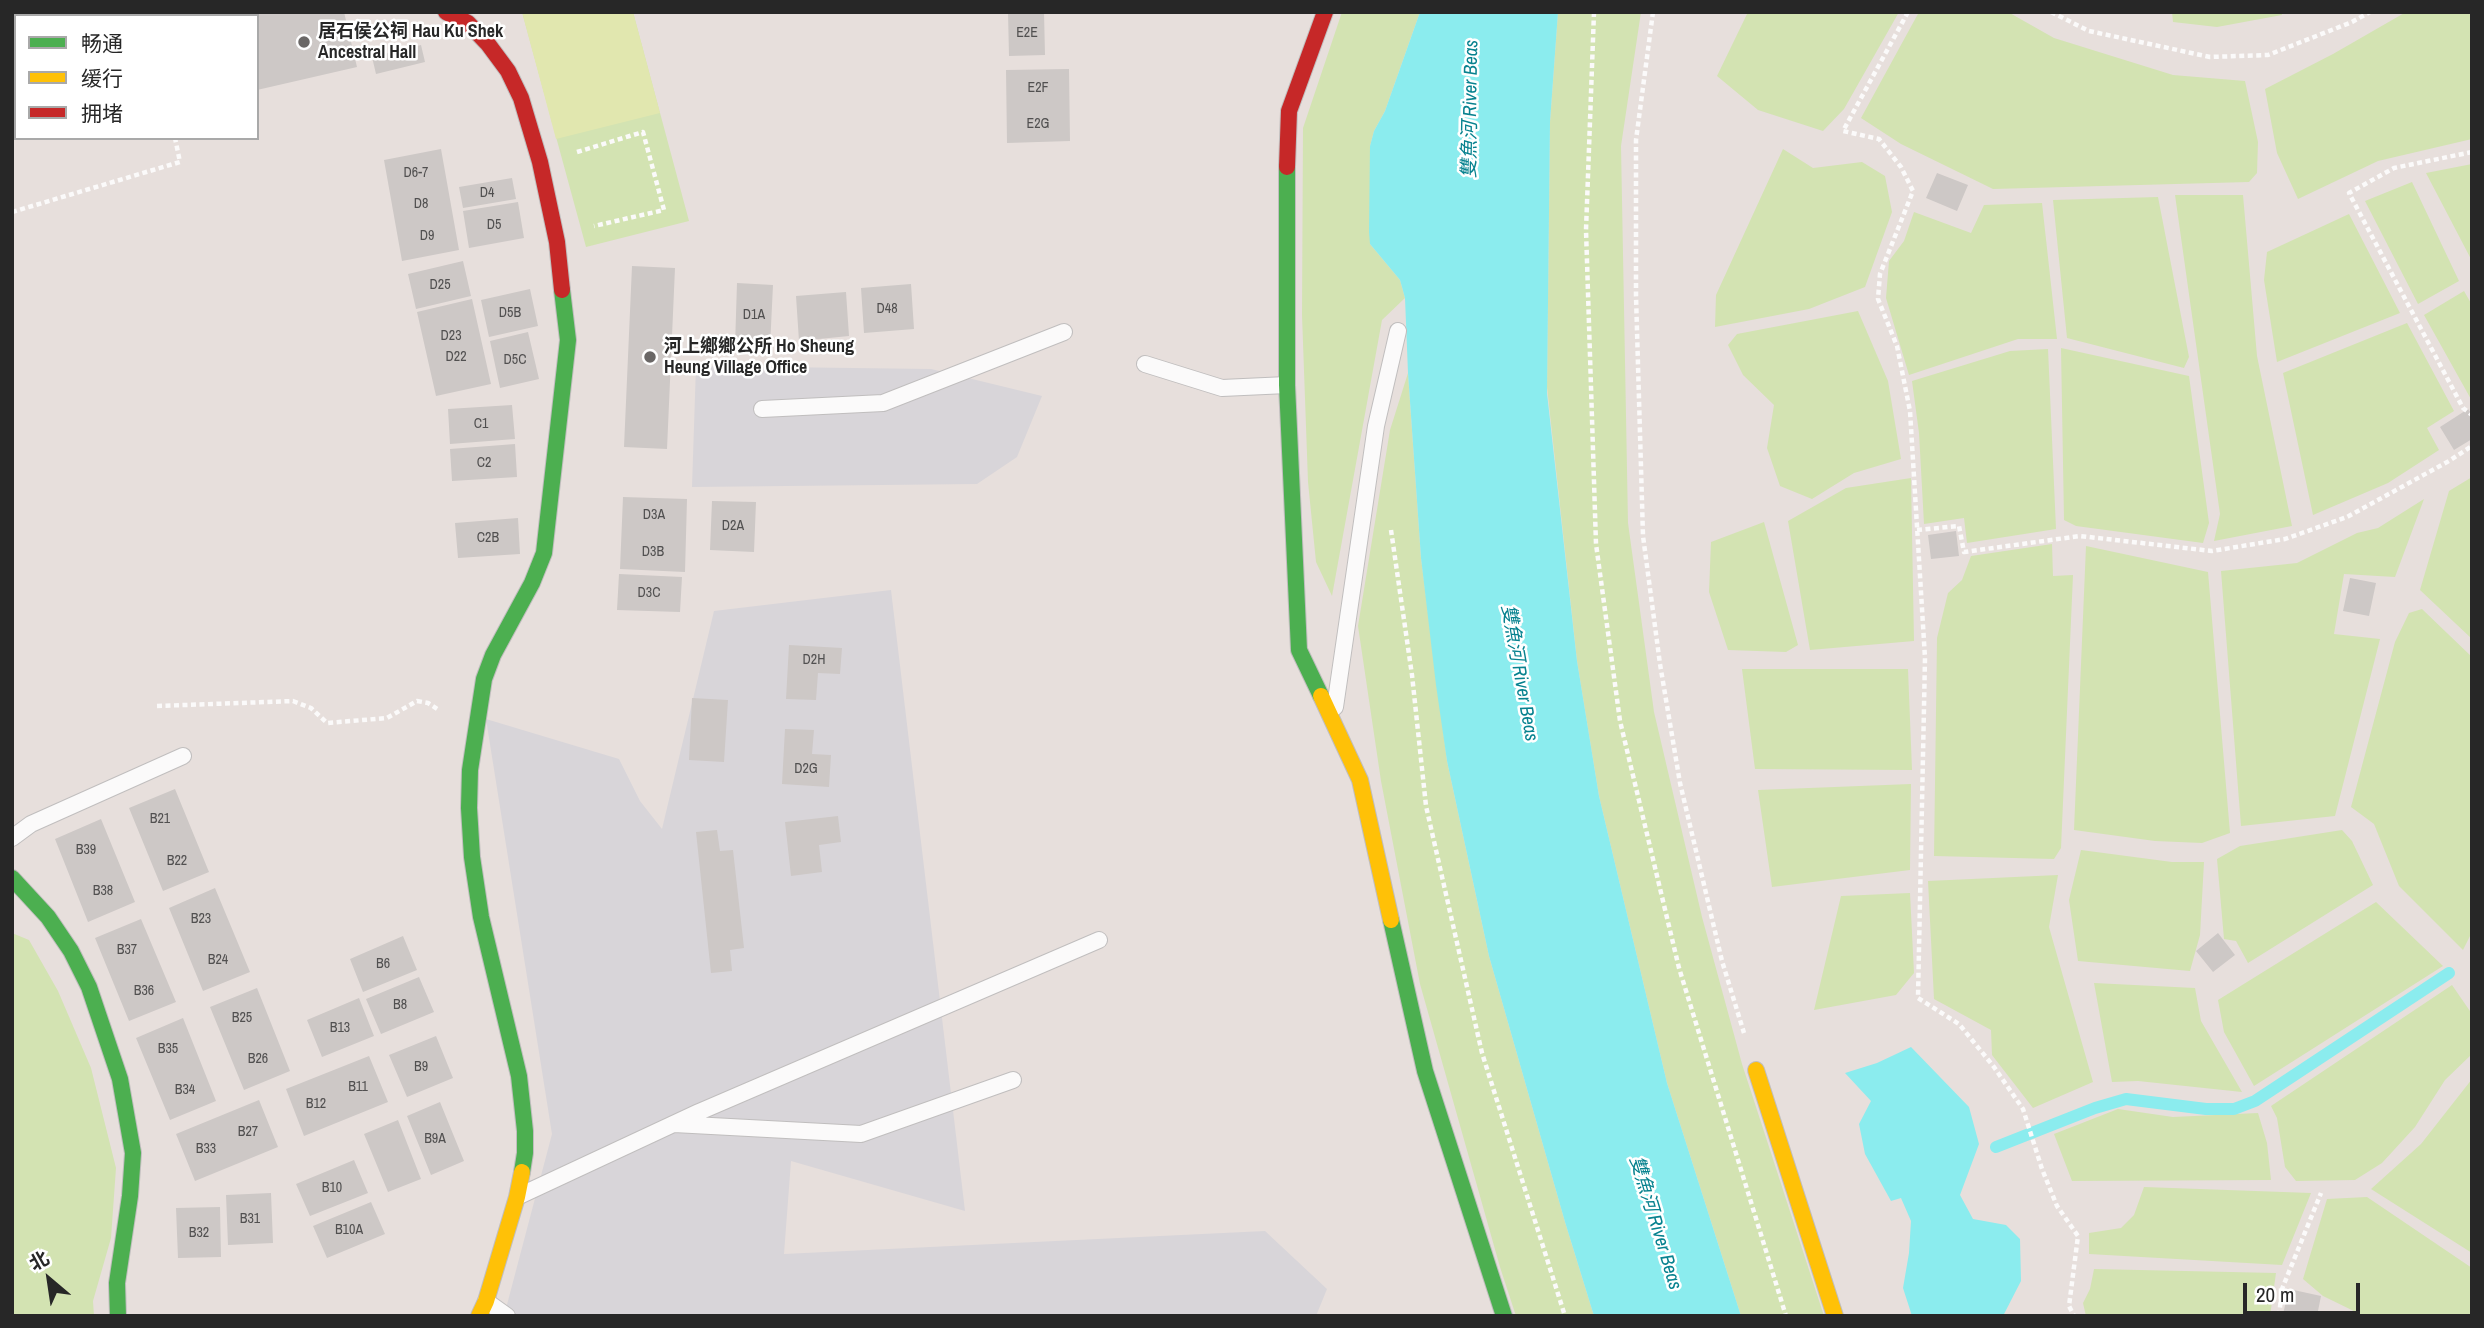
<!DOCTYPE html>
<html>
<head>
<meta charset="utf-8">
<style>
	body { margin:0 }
	#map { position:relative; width:2484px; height:1328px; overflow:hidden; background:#e7dfdc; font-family:"Archivo Narrow","Noto Sans SC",sans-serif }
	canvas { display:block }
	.frame { position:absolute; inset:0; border:14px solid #272727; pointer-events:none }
	.legend { position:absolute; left:14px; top:14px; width:245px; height:126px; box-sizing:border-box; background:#fff; border:2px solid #a9a9a9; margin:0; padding:9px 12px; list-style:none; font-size:21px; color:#272727 }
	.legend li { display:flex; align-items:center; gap:14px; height:35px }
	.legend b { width:35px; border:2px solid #a9a9a9 }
	.north { position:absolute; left:14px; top:1244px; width:70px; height:70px; -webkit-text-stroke:5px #fff; paint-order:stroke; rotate:331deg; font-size:19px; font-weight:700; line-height:28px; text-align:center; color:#272727 }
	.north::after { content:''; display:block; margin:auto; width:24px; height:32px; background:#272727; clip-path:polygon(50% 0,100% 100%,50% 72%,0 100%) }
	.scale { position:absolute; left:2243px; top:1283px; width:117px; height:32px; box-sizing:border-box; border:4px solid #272727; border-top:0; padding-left:9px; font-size:21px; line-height:24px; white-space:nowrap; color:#272727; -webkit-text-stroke:5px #fff; paint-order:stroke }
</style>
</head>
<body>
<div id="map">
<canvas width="2484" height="1328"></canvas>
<div class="frame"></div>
<ul class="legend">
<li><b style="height:9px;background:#4caf50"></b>畅通</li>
<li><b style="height:9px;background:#ffc107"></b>缓行</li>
<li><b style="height:9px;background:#c62828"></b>拥堵</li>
</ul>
<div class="north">北</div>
<div class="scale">20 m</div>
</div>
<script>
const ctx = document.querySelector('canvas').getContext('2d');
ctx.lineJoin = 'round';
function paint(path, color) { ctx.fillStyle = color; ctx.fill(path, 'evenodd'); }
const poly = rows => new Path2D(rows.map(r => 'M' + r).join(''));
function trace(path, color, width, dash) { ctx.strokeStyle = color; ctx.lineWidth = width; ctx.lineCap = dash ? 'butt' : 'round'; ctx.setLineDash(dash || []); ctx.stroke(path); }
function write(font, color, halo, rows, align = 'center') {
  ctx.font = font + ' "Archivo Narrow","Noto Sans SC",sans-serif'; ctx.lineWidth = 5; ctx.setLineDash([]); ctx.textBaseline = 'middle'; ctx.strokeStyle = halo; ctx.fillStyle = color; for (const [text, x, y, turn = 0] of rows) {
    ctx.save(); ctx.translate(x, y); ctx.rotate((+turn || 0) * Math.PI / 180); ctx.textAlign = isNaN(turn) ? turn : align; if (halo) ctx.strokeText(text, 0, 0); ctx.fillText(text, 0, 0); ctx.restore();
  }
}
const industrial = poly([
	[696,366,931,369,1042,396,1017,457,977,484,692,487],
	[891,590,965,1211,791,1161,784,1254,1265,1231,1327,1289,1316,1316,504,1316,552,1134,486,719,619,759,640,801,662,829,714,611]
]);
const green = poly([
	[522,12,633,12,689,221,586,247],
	[1342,12,1420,12,1385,111,1374,131,1370,146,1370,244,1400,280,1405,298,1382,320,1332,596,1316,562,1308,482,1302,315,1303,128],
	[1558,12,1641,12,1621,146,1628,523,1654,712,1702,917,1742,1064,1824,1316,1741,1316,1667,1083,1599,796,1577,661,1547,387,1550,122],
	[1748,12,1899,12,1844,109,1823,131,1758,110,1717,76],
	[1919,12,2008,12,2054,38,2173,75,2245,81,2258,142,2257,173,2249,182,1993,189,1901,144,1861,118],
	[2172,12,2281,12,2282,15,2217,27,2173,22],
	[2406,12,2472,12,2472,139,2378,161,2298,199,2277,153,2265,89,2333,54],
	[1783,149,1813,168,1862,162,1885,176,1892,212,1865,287,1809,309,1715,327,1716,295],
	[2472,164,2472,261,2426,173],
	[2412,182,2459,281,2418,304,2365,201],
	[2175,195,2243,195,2257,356,2292,526,2214,541,2220,514],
	[2158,197,2189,357,2184,368,2067,338,2053,200],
	[2042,203,2057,339,2018,339,1909,375,1886,298,1889,261,1904,241,1914,212,1971,233,1984,205],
	[2349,214,2400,313,2277,362,2264,280,2267,252],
	[2464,291,2472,305,2472,401,2424,315],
	[1858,311,1888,381,1901,459,1854,473,1812,499,1780,486,1767,448,1774,405,1743,375,1728,345,1737,334],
	[2407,323,2454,411,2427,428,2439,450,2388,483,2313,515,2283,373],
	[2061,348,2189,376,2209,523,2203,543,2076,526,2064,520],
	[2048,349,2056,529,1967,543,1964,518,1924,524,1919,433,1912,381,2010,351],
	[1408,373,1421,558,1447,761,1489,956,1565,1222,1594,1316,1516,1316,1500,1267,1420,984,1381,781,1358,626,1390,430],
	[2472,477,2472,639,2420,590,2449,491],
	[1911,478,1914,641,1810,650,1788,521,1846,488],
	[2424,499,2395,577,2344,574,2334,634,2380,639,2335,816,2241,826,2221,571,2297,563,2357,533,2378,528],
	[1764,522,1798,645,1786,652,1728,650,1709,592,1711,542],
	[2052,544,2053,576,2073,575,2061,848,2054,859,1934,856,1937,638,1948,593,1962,580,1971,556],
	[2086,546,2208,572,2230,833,2202,843,2155,841,2074,830],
	[2422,609,2472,657,2472,932,2463,950,2399,886,2374,824,2351,807,2395,642,2409,613],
	[1742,669,1908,669,1912,770,1755,769],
	[1911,784,1910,870,1772,887,1758,790],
	[2342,830,2352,841,2373,885,2248,963,2236,941,2224,939,2217,859,2240,846],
	[2081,850,2172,862,2204,862,2200,935,2190,971,2078,961,2069,900],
	[2058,875,2049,927,2093,1082,2033,1108,1992,1055,1991,1030,1934,999,1928,881],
	[1910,893,1914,973,1896,995,1814,1010,1841,896],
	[2376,902,2443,966,2254,1086,2224,1032,2218,1000],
	[12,933,29,940,58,991,91,1068,116,1168,111,1238,93,1301,94,1316,12,1316],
	[2094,983,2195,988,2201,1021,2242,1092,2138,1081,2112,1082],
	[2452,985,2472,1014,2472,1054,2445,1080,2415,1127,2382,1163,2355,1180,2296,1181,2285,1167,2277,1118,2271,1106],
	[2472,1079,2472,1253,2371,1189,2421,1144],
	[2118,1109,2173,1117,2258,1113,2267,1143,2271,1180,2072,1181,2054,1134],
	[2144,1187,2311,1193,2282,1265,2089,1254,2089,1233,2121,1228,2134,1215],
	[2367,1197,2472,1268,2470,1316,2364,1316,2323,1296,2303,1279,2327,1199],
	[2094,1269,2276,1273,2270,1316,2086,1316,2083,1303,2090,1289]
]);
const pitch = poly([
	[522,12,633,12,660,113,556,139]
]);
const water = poly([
	[1420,12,1558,12,1550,122,1547,393,1577,661,1599,796,1667,1083,1741,1316,1594,1316,1565,1222,1489,956,1447,761,1436,685,1421,558,1408,373,1405,298,1400,280,1370,244,1369,232,1370,146,1374,131,1385,111],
	[1911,1047,1969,1107,1979,1144,1960,1195,1973,1219,2006,1225,2020,1239,2021,1281,2003,1316,1912,1316,1903,1288,1909,1253,1911,1221,1901,1198,1891,1201,1865,1154,1859,1124,1871,1101,1845,1073,1877,1063]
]);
const stream = poly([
	[1996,1147,2095,1108,2126,1099,2206,1109,2234,1109,2255,1101,2449,973]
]);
const building = poly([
	[266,12,344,12,357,67,257,90,257,14],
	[1008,12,1044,12,1045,55,1009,56],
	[421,45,425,62,376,74,372,57],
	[1069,69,1070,141,1007,143,1006,70],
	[441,149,459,250,402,261,384,160],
	[1937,173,1968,185,1957,211,1926,198],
	[512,178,516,199,463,208,459,187],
	[518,202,524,238,469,248,463,211],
	[463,261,471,296,416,309,408,274],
	[632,266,675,268,667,449,624,447],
	[737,283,773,285,770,347,735,346],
	[911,284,914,329,864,333,861,288],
	[530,289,538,326,489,337,481,300],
	[846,292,849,336,799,341,796,296],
	[472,299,491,384,436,396,417,312],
	[528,332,539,379,500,388,490,341],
	[512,405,515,439,450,444,448,409],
	[2468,409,2472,415,2472,439,2454,450,2440,427],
	[515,444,517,477,452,481,450,449],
	[623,497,687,499,685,572,620,569],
	[712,501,756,502,754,552,710,550],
	[518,518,520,554,458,558,455,523],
	[1956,531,1959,556,1931,559,1928,535],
	[619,574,682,577,680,612,617,610],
	[2350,578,2376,583,2369,616,2343,611],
	[789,645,842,648,840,674,818,673,816,700,786,699],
	[692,698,728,700,724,762,689,760],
	[785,729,814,730,812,754,831,755,829,787,782,784],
	[175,789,209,872,163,891,129,808],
	[838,816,841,842,819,845,822,872,791,876,785,822],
	[101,819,135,902,88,922,55,839],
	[717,830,720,851,733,850,744,948,730,950,732,971,711,973,696,832],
	[215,888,250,972,203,991,169,908],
	[141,919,176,1002,129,1021,95,938],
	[2218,933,2235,955,2213,972,2196,951],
	[403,936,417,970,363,992,350,959],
	[419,977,434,1012,381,1034,366,999],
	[257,988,290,1071,244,1090,210,1007],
	[359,998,374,1036,322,1057,307,1020],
	[183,1018,216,1101,170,1120,136,1038],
	[436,1036,453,1078,407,1097,389,1055],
	[369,1056,388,1102,304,1136,286,1089],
	[259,1100,278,1147,195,1181,176,1134],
	[440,1102,464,1161,431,1175,407,1116],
	[398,1120,421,1179,388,1192,364,1134],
	[354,1160,368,1193,310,1216,296,1184],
	[271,1193,273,1243,228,1245,226,1195],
	[371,1202,385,1234,327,1258,313,1226],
	[220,1207,221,1257,178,1258,176,1208],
	[2289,1289,2321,1296,2317,1316,2283,1314]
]);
const path = poly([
	[1594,12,1586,230,1596,544,1620,721,1679,968,1786,1316],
	[1653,12,1636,140,1636,296,1643,536,1660,664,1680,783,1722,961,1744,1033],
	[1908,12,1843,131,1879,139,1901,167,1913,191,1880,274,1878,299,1897,346,1910,411,1925,658,1918,998,1959,1024,1994,1067,2023,1109,2042,1169,2057,1206,2078,1236,2069,1306,2074,1316],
	[2051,12,2089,31,2210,57,2268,55,2352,22,2370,12],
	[240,16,255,12],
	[577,152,643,132,664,210,594,226],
	[2472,152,2394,168,2349,193,2463,408,2472,415],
	[12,212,180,162,175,138],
	[1391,530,1412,675,1426,806,1482,1053,1565,1316],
	[1917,530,1959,526,1964,552,2080,536,2212,551,2285,539,2347,517,2449,461,2472,446],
	[157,706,293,701,311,708,327,723,387,718,417,701,428,703,439,710],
	[2279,1316,2282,1289,2321,1193]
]);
const lane = poly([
	[1145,364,1222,388,1287,385],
	[762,409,883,403,1064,332],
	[1335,707,1376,426,1398,331],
	[12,838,31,824,183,756],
	[674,1124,861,1134,1013,1080],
	[519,1196,699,1112,1099,940],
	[486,1301,507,1316]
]);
const fast = poly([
	[1287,167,1287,385,1299,650,1321,696],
	[12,878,48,917,71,951,89,987,120,1079,133,1153,130,1196,117,1283,118,1316],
	[1391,920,1425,1071,1504,1316],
	[522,1172,525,1153,525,1131,519,1076,481,917,472,857,469,808,470,770,484,679,493,655,532,583,544,553,568,340,562,290]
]);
const slow = poly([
	[1321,696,1360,780,1391,920],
	[1756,1070,1835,1316],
	[479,1316,486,1301,517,1197,522,1172]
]);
const jam = poly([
	[446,12,468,23,488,44,508,71,521,98,540,162,557,242,562,290],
	[1287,167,1289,111,1325,12]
]);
const markers = [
	[304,42,7,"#6a6766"],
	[650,357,7,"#6a6766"]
];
const numberNames = [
	["E2E",1027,33],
	["E2F",1038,88],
	["E2G",1038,124],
	["D6-7",416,173],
	["D4",487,193],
	["D8",421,204],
	["D5",494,225],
	["D9",427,236],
	["D25",440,285],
	["D48",887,309],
	["D5B",510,313],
	["D1A",754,315],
	["D23",451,336],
	["D22",456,357],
	["D5C",515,360],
	["C1",481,424],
	["C2",484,463],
	["D3A",654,515],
	["D2A",733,526],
	["C2B",488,538],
	["D3B",653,552],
	["D3C",649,593],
	["D2H",814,660],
	["D2G",806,769],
	["B21",160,819],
	["B39",86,850],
	["B22",177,861],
	["B38",103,891],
	["B23",201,919],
	["B37",127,950],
	["B24",218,960],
	["B6",383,964],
	["B36",144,991],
	["B8",400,1005],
	["B25",242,1018],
	["B13",340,1028],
	["B35",168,1049],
	["B26",258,1059],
	["B9",421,1067],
	["B11",358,1087],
	["B34",185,1090],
	["B12",316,1104],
	["B27",248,1132],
	["B9A",435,1139],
	["B33",206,1149],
	["B10",332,1188],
	["B31",250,1219],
	["B10A",349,1230],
	["B32",199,1233]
];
const poiNames = [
	["居石侯公祠 Hau Ku Shek",318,32],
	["Ancestral Hall",318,53],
	["河上鄉鄉公所 Ho Sheung",664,347],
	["Heung Village Office",664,368]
];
const waterNames = [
	["雙魚河 River Beas",1471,109,-89],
	["雙魚河 River Beas",1519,673,80],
	["雙魚河 River Beas",1655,1223,73]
];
paint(industrial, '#d8d5d9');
paint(green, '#d3e3b2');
paint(pitch, '#e1e7af');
paint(water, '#8becee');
trace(stream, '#8becee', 12);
paint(building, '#cdc8c6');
trace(lane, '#c0bebe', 18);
trace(fast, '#c0bebe', 18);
trace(slow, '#c0bebe', 18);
trace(jam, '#c0bebe', 18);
trace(path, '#fbfafa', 4.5, [5, 3.5]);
trace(lane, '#fbfafa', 16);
trace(fast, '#4caf50', 16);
trace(slow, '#ffc107', 16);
trace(jam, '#c62828', 16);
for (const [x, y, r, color] of markers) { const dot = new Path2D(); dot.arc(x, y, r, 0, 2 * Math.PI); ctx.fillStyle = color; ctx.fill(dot); trace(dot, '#fff', 2.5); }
write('14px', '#515050', null, numberNames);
write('bold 18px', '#272727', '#fff', poiNames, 'left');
write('italic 19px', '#07828f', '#fff', waterNames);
</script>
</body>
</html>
